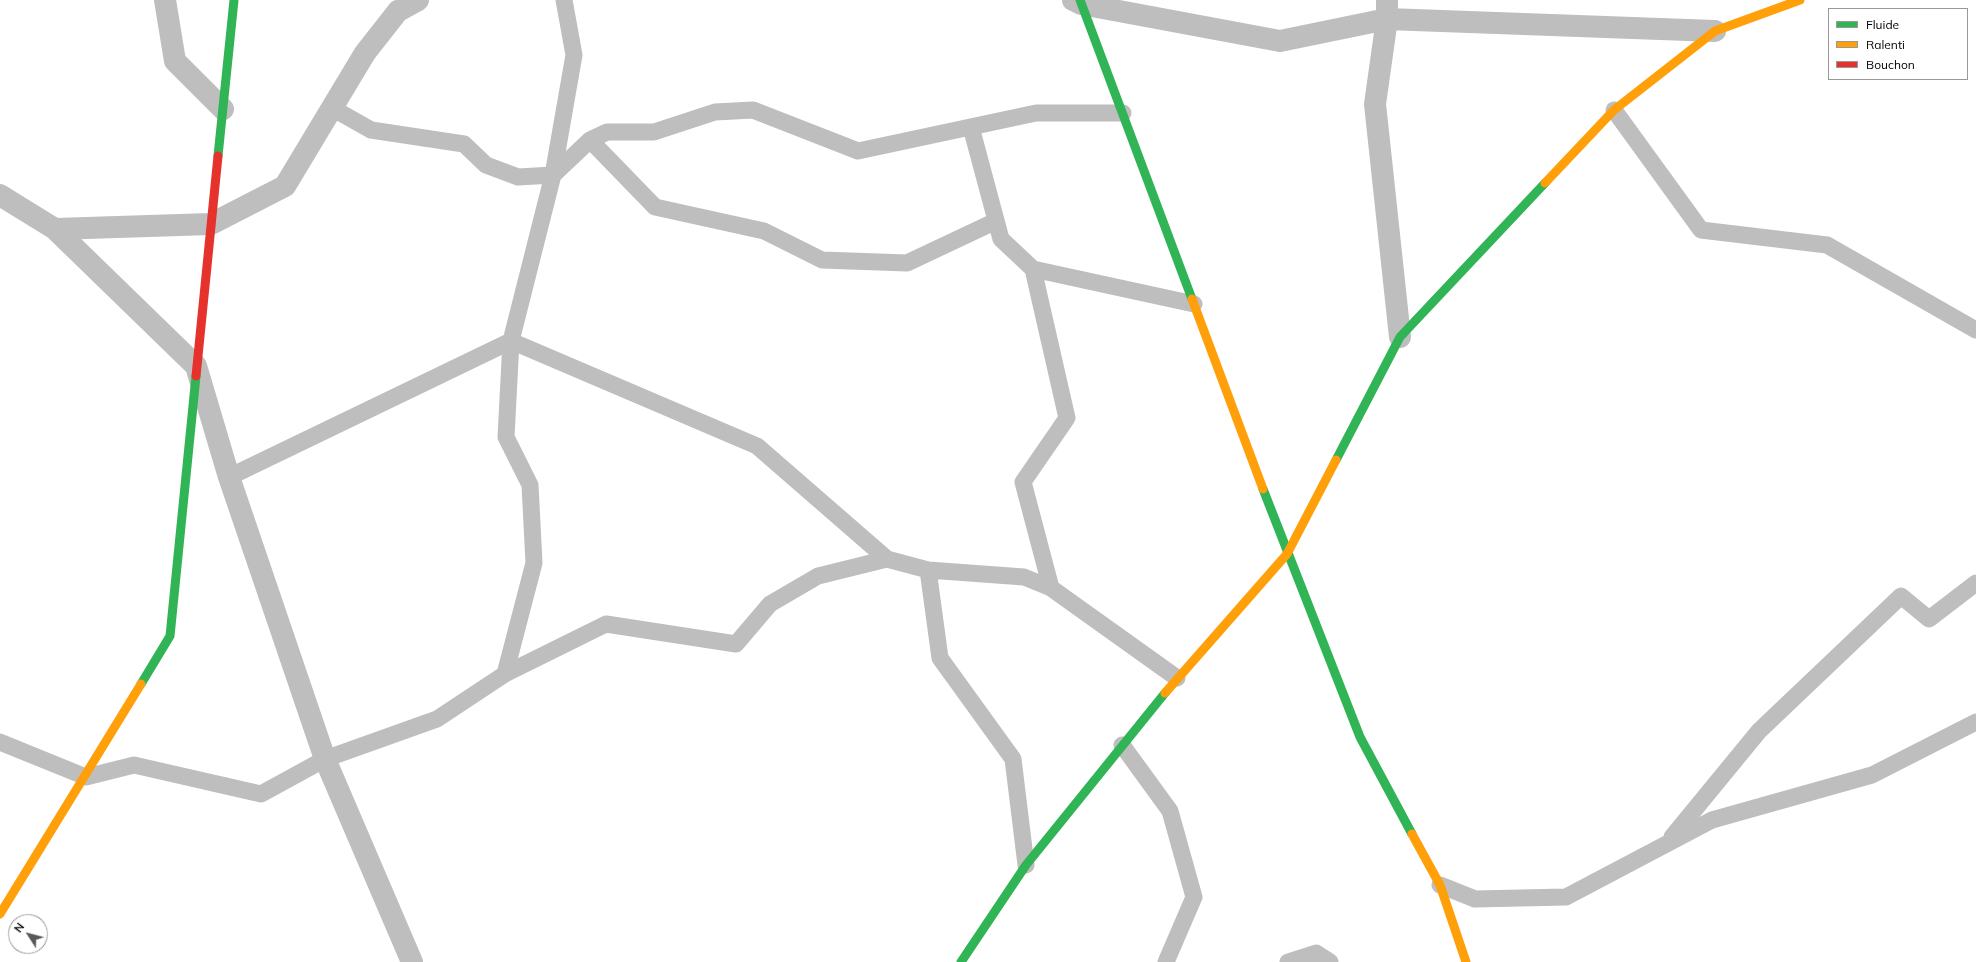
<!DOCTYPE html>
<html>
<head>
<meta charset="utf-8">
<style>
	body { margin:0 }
	#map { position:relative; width:1976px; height:962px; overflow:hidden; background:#fff; font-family:Mulish,sans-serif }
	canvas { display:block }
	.legend { position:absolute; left:1828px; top:8px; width:140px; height:72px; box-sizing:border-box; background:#fff; border:1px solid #999; margin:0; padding:5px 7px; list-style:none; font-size:12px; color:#000 }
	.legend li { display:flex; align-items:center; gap:8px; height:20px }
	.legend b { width:20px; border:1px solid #999 }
	.north { position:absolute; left:8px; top:914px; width:40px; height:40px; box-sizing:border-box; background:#fff; border:1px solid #999; border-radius:50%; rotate:306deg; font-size:11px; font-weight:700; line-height:16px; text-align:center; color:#000 }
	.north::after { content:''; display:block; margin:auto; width:14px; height:18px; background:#595959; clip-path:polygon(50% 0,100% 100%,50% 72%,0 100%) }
</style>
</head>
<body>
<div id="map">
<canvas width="1976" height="962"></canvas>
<ul class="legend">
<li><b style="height:5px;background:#30b455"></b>Fluide</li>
<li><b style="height:5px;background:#ff9f0a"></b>Ralenti</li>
<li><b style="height:5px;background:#e5322d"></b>Bouchon</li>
</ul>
<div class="north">N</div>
</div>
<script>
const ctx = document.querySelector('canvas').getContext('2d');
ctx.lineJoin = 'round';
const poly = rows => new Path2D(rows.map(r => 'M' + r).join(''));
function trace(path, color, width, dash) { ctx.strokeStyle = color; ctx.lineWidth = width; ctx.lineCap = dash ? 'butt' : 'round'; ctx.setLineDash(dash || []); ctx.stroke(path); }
const lane = poly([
	[332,108,371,130,464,144,486,165,518,177,553,175,590,140,607,132,654,132,715,112,753,110,858,151,1036,113,1123,113],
	[1614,110,1701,230,1827,245,1976,330],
	[971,127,1001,239,1033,269,1194,304],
	[590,140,655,207,764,231,822,260,907,263,996,221],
	[1033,269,1067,418,1023,482,1051,588],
	[229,477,511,341,757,446,887,559,928,570,1024,577,1051,588,1177,678],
	[928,570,940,658,1013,759,1026,865],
	[505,674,534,563,530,485,506,437,511,341,553,175,574,55,564,0],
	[0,742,86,777,134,765,261,794,325,759,437,719,505,674,606,624,736,644,770,604,818,576,887,559],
	[1122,745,1170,811,1194,897,1166,962],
	[1672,837,1759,731,1901,596,1929,619,1976,583],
	[1440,885,1475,899,1566,897,1712,820,1872,775,1976,722],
	[1288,962,1316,953,1330,962]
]);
const street = poly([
	[165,0,175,61,223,109],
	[1073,0,1081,4,1280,41,1387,19,1715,31],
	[1387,0,1387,19,1375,104,1400,337],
	[0,195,55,229,196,366,229,477,325,759,412,962],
	[55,229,211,224,285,186,365,53,398,11,418,0]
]);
const fast = poly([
	[1080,0,1192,299],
	[218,156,234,0],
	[1336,460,1400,337,1545,183],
	[1263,489,1360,737,1412,834],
	[141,684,170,636,196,376],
	[961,962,1026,865,1165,693]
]);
const slow = poly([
	[1545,183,1614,110,1715,31,1800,0],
	[1192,299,1263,489],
	[1165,693,1287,554,1336,460],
	[1412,834,1440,885,1466,962],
	[0,914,141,684]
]);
const jam = poly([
	[196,376,218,156]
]);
trace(lane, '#bebebe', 17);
trace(street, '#bebebe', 22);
trace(fast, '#30b455', 9);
trace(slow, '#ff9f0a', 9);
trace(jam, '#e5322d', 9);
</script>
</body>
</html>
